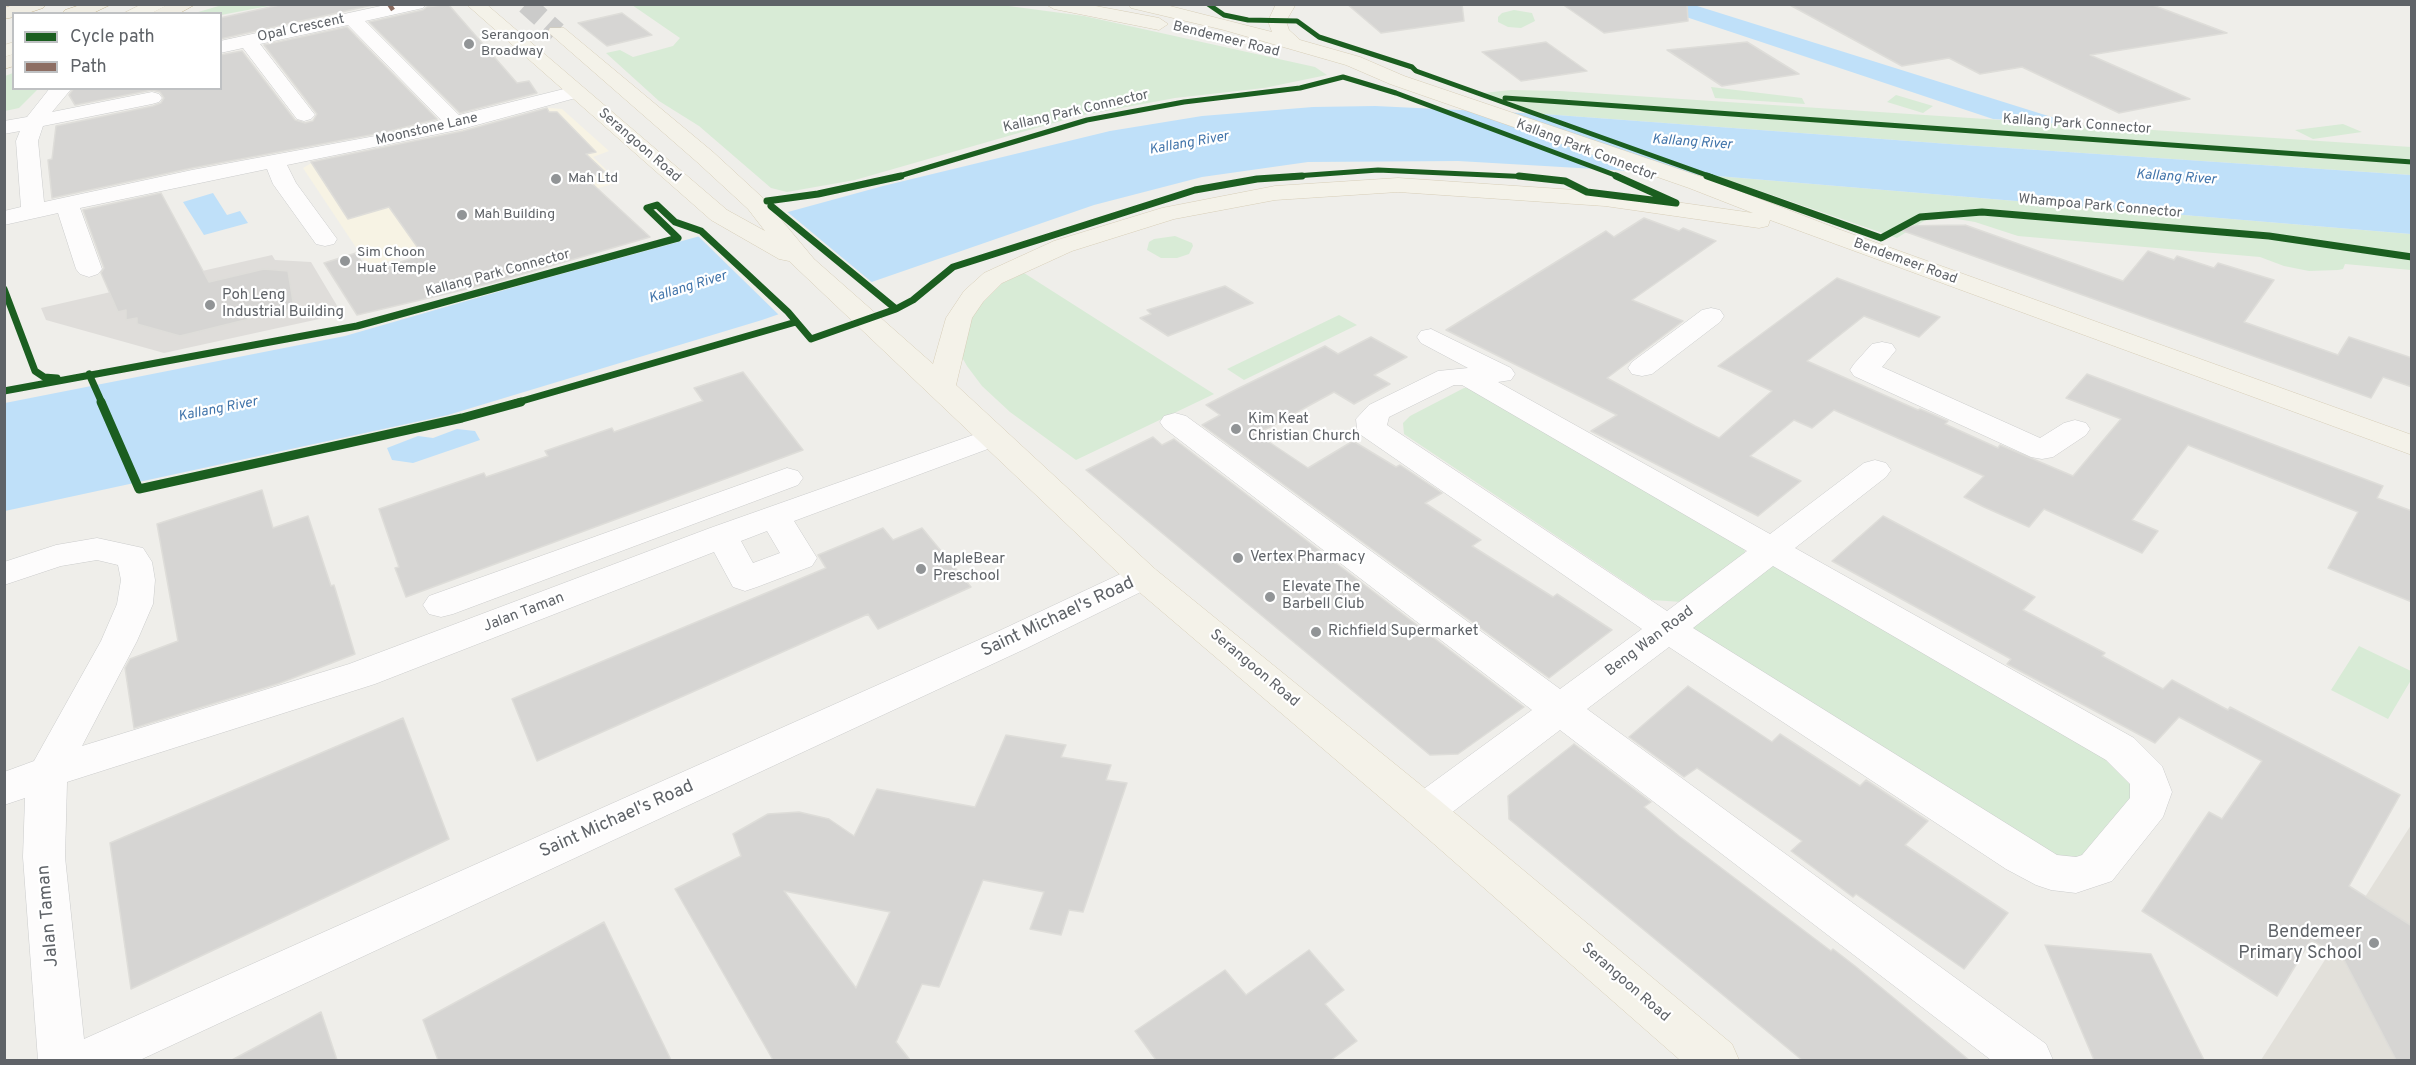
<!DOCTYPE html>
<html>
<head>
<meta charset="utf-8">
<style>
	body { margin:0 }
	#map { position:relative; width:2416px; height:1065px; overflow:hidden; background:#efeeea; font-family:Overpass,sans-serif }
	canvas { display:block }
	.frame { position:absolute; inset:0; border:6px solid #5f6368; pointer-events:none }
	.legend { position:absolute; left:12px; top:12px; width:210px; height:78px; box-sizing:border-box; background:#fff; border:2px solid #bfc1c3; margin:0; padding:8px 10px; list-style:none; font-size:18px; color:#5f6368 }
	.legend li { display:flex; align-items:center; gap:12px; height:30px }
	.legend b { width:30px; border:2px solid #bfc1c3 }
</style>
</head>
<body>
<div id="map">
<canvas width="2416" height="1065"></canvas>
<div class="frame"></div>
<ul class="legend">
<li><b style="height:8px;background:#1b5e20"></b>Cycle path</li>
<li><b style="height:8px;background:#8d6e63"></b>Path</li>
</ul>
</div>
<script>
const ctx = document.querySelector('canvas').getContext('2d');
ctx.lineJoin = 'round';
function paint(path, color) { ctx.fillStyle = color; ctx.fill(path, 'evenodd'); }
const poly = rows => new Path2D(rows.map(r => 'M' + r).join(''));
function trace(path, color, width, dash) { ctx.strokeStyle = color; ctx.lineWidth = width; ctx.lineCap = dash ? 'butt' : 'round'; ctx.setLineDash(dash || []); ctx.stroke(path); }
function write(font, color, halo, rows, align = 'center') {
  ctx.font = font + ' Overpass,sans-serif'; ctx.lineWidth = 4.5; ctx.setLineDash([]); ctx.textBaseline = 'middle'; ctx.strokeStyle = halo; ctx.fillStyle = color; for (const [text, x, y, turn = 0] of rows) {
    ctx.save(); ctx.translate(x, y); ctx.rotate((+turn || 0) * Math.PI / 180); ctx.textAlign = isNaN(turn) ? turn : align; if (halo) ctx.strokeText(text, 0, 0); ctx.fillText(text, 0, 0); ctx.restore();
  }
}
const commercial = poly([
	[549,108,562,109,609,151,593,157,619,182,544,204,552,212,369,267,303,168,313,162,456,132]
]);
const industrial = poly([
	[272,255,275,260,311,262,342,314,164,353,46,320,41,308]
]);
const education = poly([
	[2411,825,2411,1060,2261,1060]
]);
const green = poly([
	[222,5,222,4,274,5,221,15,195,13],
	[1001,5,1084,16,1315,67,1327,75,1264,88,1175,98,1078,116,855,180,787,192,771,188,699,126,659,101,606,53,620,50,633,57,673,46,680,38,632,5],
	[1514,10,1532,13,1535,21,1521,28,1508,27,1498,22,1498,17,1502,13],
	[13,73,14,88,38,89,19,108,5,111,5,76],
	[1711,87,1802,98,1805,104,1715,98],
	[1511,90,1560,91,2411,147,2411,175,1963,145,1543,114,1483,93],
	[1896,95,1933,106,1923,113,1887,102],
	[2343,124,2362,132,2313,139,2295,130],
	[1717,176,2411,234,2411,270,2345,264,2343,269,2338,270,2309,271,2284,266,2260,257,2018,236,1975,222,1951,218,1924,221,1897,238],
	[1175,236,1192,243,1193,246,1189,254,1177,258,1161,258,1147,250,1149,242,1154,239],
	[1024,273,1214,394,1076,460,1010,412,982,386,967,366,954,343,960,329,996,286],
	[1339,315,1357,325,1244,380,1227,369],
	[1472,387,1742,541,1747,559,1682,602,1652,600,1404,434,1403,423,1410,416,1464,388],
	[1778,560,2142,781,2091,853,2071,859,2046,855,1689,629],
	[2359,646,2411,671,2411,680,2388,719,2331,690]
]);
const water = poly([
	[1650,5,1694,5,2077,125,1993,119],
	[1375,106,1543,114,1963,145,2411,175,2411,234,1717,176,1458,161,1308,162,1202,177,1094,205,762,320,448,415,5,511,5,403,345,336,532,282,883,186,1110,131,1202,116,1313,107],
	[213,193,227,215,240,211,248,223,204,235,183,202],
	[457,429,475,431,480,440,413,463,392,460,387,448,418,436,433,438]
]);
const pier = poly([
	[785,210,874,284,781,317,696,234]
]);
const building = poly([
	[284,4,377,4,220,39,220,18,284,4],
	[448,4,517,83,529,81,537,93,460,113,369,22,423,10,427,7,448,4],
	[1347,4,1462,4,1464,21,1381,33,1347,4],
	[1562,4,1687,4,1688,21,1604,33,1562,4],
	[1788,4,2150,4,2227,33,2090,55,2190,99,2119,113,2022,67,1980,74,1949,58,1902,66,1788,4],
	[622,13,652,35,607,46,578,23,622,13],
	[347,27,437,119,386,132,192,168,52,198,48,160,52,159,56,126,153,106,161,103,164,98,160,92,152,90,75,105,69,95,74,88,220,88,220,55,242,51,295,120,305,123,313,121,317,114,264,45,347,27],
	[1546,42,1587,71,1521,81,1482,52,1546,42],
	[1747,42,1799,74,1722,86,1667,50,1747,42],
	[547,108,549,112,557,112,596,152,586,154,605,172,586,178,650,237,492,283,357,315,324,263,356,253,368,272,423,255,389,207,348,219,311,162,463,131,547,108],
	[161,193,209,282,264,269,288,271,294,308,180,336,137,324,137,318,126,320,126,310,118,312,101,273,104,268,83,210,161,193],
	[1644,218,1679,231,1683,228,1716,241,1632,300,1683,321,1607,378,1695,426,1719,438,1772,391,1718,366,1837,278,1940,317,1919,337,1864,316,1807,361,1918,410,1920,409,1948,421,1945,424,1998,448,2000,445,2073,476,2121,419,2066,398,2087,374,2383,486,2377,498,2412,511,2412,602,2328,568,2358,512,2188,445,2132,520,2158,531,2142,553,2044,509,2029,527,1984,507,1964,497,1984,476,1834,410,1812,428,1794,420,1750,456,1801,481,1758,516,1591,431,1617,415,1446,330,1606,231,1614,237,1644,218],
	[1965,225,2123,281,2148,251,2174,260,2177,256,2214,268,2218,263,2274,280,2244,322,2338,355,2349,337,2412,358,2412,387,2383,377,2371,398,1898,229,1899,226,1965,225],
	[1225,286,1253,303,1168,336,1140,318,1151,314,1147,310,1225,286],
	[1371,337,1407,357,1374,375,1390,384,1354,404,1334,392,1257,434,1308,468,1353,441,1396,467,1400,465,1442,493,1425,503,1481,540,1472,546,1553,597,1557,594,1612,630,1549,678,1202,425,1220,415,1206,405,1239,388,1325,346,1338,354,1371,337],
	[743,372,803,450,406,597,395,568,399,567,379,509,484,473,486,477,548,456,545,451,612,428,614,432,703,401,694,388,743,372],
	[1153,437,1162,445,1174,439,1524,707,1458,754,1430,755,1086,470,1153,437],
	[262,490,273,528,308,516,331,586,334,585,355,654,280,683,134,728,125,668,130,659,178,641,157,524,262,490],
	[1883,516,2035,597,2023,610,2105,653,2102,656,2163,689,2172,680,2228,710,2230,707,2400,795,2349,886,2412,926,2412,1060,2396,1060,2343,958,2311,940,2277,996,2142,911,2209,812,2222,819,2262,761,2179,717,2155,743,2007,664,2011,659,1832,561,1883,516],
	[883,528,893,540,922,528,971,587,878,629,868,614,537,761,512,699,826,568,818,555,883,528],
	[1688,686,1772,742,1780,734,1860,786,1866,780,1928,821,1905,845,2008,913,1964,969,1856,894,1853,897,1791,851,1802,841,1697,768,1684,777,1629,737,1688,686],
	[403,718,449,839,131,989,110,843,403,718],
	[1006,735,1066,745,1061,757,1111,765,1106,780,1127,783,1083,912,1069,910,1061,935,1030,929,1044,892,983,880,939,987,922,984,896,1042,910,1060,773,1060,675,889,741,856,733,834,768,814,799,812,829,819,854,836,877,789,975,807,1006,735],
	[784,891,890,912,856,988,784,891],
	[1574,744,1651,802,1644,807,1679,836,1831,951,1833,949,1855,966,1969,1060,1802,1060,1509,819,1508,796,1574,744],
	[604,922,671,1060,438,1060,423,1020,604,922],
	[2045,945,2151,954,2204,1060,2094,1060,2045,945],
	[1309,950,1344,990,1325,1004,1357,1041,1331,1060,1156,1060,1135,1031,1225,970,1246,995,1309,950],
	[321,1012,337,1060,232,1060,321,1012]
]);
const majorTunnel = poly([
	[526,4,557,32]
]);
const minor = poly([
	[390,4,426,4,423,8,365,21,459,115,576,86,583,88,586,92,583,96,462,129,287,165,296,183,337,239,334,244,325,246,316,244,273,184,267,169,80,208,102,269,98,274,89,277,80,274,76,269,58,213,4,225,4,211,21,207,16,141,20,131,4,134,4,121,27,117,50,88,72,88,52,112,152,92,159,94,162,98,159,102,152,104,43,126,38,141,44,202,192,170,386,134,441,120,348,25,260,44,315,115,311,119,304,121,297,119,243,48,220,53,220,41,390,4],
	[1711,308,1720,310,1724,316,1720,322,1652,374,1642,376,1632,374,1628,368,1632,362,1702,310,1711,308],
	[1431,329,1511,368,1515,374,1511,380,1498,382,1770,534,1864,463,1875,460,1886,463,1891,470,1886,477,1795,548,2134,738,2162,766,2172,792,2163,817,2112,881,2076,893,2051,890,2036,885,2006,869,1669,647,1587,709,2046,1044,2053,1060,1991,1060,1560,730,1438,823,1424,828,1410,823,1404,811,1410,799,1532,710,1164,428,1160,422,1164,416,1175,413,1186,416,1560,689,1642,629,1361,435,1357,429,1356,419,1369,405,1438,371,1468,368,1421,343,1417,337,1421,331,1431,329],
	[1454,385,1462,385,1747,551,1667,611,1387,425,1389,417,1454,385],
	[1773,566,2106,760,2130,784,2130,798,2082,855,2076,857,2057,855,1693,628,1773,566],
	[1882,342,1892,344,1896,350,1882,367,2040,438,2064,423,2075,420,2086,423,2090,429,2086,435,2053,457,2042,459,2031,457,1854,376,1850,370,1854,364,1872,344,1882,342],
	[993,428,1004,431,1008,437,1004,443,794,521,817,558,812,566,757,587,745,591,733,587,714,552,375,684,67,782,65,857,84,1039,1001,630,1131,569,1143,565,1155,569,1160,577,1155,585,1027,648,140,1060,38,1060,23,857,25,798,4,805,4,772,34,761,101,641,117,604,121,580,118,565,97,560,61,566,4,585,4,562,56,545,97,538,143,548,152,562,155,580,153,604,137,641,82,746,349,664,710,528,993,428],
	[767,531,780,553,753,563,741,541,767,531],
	[787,468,798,471,803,478,798,485,453,614,441,617,429,614,423,605,429,596,787,468]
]);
const major = poly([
	[142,4,170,4,150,14,122,14,142,4],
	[466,4,486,4,727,210,765,231,748,209,697,162,548,32,550,28,564,28,713,152,764,199,814,259,933,364,946,318,964,291,984,273,1054,241,1162,208,1275,186,1398,178,1605,192,1753,213,1689,188,1390,84,1346,65,1224,30,1131,8,1128,4,1162,4,1272,32,1268,21,1276,4,1296,4,1286,21,1289,30,1300,40,1360,57,1404,76,1705,178,1838,229,2412,435,2412,455,1770,220,1768,226,1759,228,1605,206,1398,192,1275,200,1174,219,1072,251,1002,283,983,302,972,318,956,385,1155,569,1438,799,1732,1044,1739,1060,1680,1060,1410,823,1131,585,789,261,779,259,711,220,466,4],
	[1045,4,1085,4,1159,18,1168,24,1159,30,1054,9,1045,4],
	[14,42,14,54,4,57,4,45,14,42]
]);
const highway = poly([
	[16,4,46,4,43,8,25,14,14,14,14,17,4,19,4,8,16,4],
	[83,4,112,4,91,14,62,14,65,10,83,4],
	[169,4,196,4,178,14,150,14,169,4],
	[14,54,14,66,4,69,4,57,14,54]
]);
const quiet = poly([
	[389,4,393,10]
]);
const cyclewayFar2 = poly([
	[1208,4,1224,15,1248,20,1297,21,1319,37,1412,67,1416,71,1712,177],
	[1505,98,2412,162],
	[896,177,1087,120,1184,102,1300,88,1343,77,1396,93,1620,177],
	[1282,177,1378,170,1532,177]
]);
const cyclewayFar1 = poly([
	[1519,176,1565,181,1587,192,1676,203,1616,176],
	[1707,176,1881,238,1920,217,1982,212,2269,236,2412,257],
	[767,201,818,194,901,176],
	[771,206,896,309,913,300,953,267,1195,190,1257,179,1302,176],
	[678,238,647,208,657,205,675,222,701,231,788,312,811,339,896,309],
	[4,289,35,371,44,377,57,378],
	[89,374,102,403],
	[4,391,357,326,678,238],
	[515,403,796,322]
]);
const cycleway = poly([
	[101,402,139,489,462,418,521,402]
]);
const markers = [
	[469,44,6,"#919496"],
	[556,179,6,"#919496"],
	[462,215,6,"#919496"],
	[345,261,6,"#919496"],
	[210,305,6,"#919496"],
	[1236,429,6,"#919496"],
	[1238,558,6,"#919496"],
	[921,569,6,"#919496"],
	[1270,597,6,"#919496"],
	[1316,632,6,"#919496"],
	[2374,943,6,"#919496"]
];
const farStreetnames = [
	["Opal Crescent",301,29,-12],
	["Bendemeer Road",1226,40,14],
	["Kallang Park Connector",1076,112,-13],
	["Kallang Park Connector",2077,125,4],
	["Moonstone Lane",427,130,-13],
	["Serangoon Road",639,146,41],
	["Kallang Park Connector",1586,151,21],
	["Whampoa Park Connector",2100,207,5],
	["Bendemeer Road",1905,262,20],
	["Kallang Park Connector",498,274,-15]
];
const farPoinames = [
	["Serangoon",481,36],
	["Broadway",481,52],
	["Mah Ltd",568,179],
	["Mah Building",474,215],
	["Sim Choon",357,253],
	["Huat Temple",357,269]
];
const farWaternames = [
	["Kallang River",1692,143,4],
	["Kallang River",1189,144,-10],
	["Kallang River",2176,178,4],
	["Kallang River",688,288,-17],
	["Kallang River",218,410,-11]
];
const poiNames = [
	["Poh Leng",222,296],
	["Industrial Building",222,313],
	["Kim Keat",1248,420],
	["Christian Church",1248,437],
	["Vertex Pharmacy",1250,558],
	["MapleBear",933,560],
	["Preschool",933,577],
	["Elevate The",1282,588],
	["Barbell Club",1282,605],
	["Richfield Supermarket",1328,632]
];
const streetNames = [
	["Jalan Taman",524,613,-21],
	["Beng Wan Road",1650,642,-37],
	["Serangoon Road",1254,669,40],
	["Serangoon Road",1625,983,41]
];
const nearStreetnames = [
	["Saint Michael's Road",1058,618,-25],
	["Saint Michael's Road",617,820,-24],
	["Jalan Taman",49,916,-95]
];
const nearPoinames = [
	["Bendemeer",2362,933],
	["Primary School",2362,954]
];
paint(commercial, '#f7f3e4');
paint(industrial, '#dfddda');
paint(education, '#e2e0da');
paint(green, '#d8ebd6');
paint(water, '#bfe0f9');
paint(pier, '#efeeea');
paint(building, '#d6d5d3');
trace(building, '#deddd9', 1.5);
trace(majorTunnel, '#cbcbca', 20, [20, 10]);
trace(minor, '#cbcccc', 1);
trace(major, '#d7ceb8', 1);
trace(highway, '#c8b996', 1);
paint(minor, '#fdfcfc');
paint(major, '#f4f2e9');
paint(highway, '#f0ede3');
trace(quiet, '#8d6e63', 4.5, [9, 4.5]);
trace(cyclewayFar2, '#1b5e20', 5);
trace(cyclewayFar1, '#1b5e20', 7);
trace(cycleway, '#1b5e20', 9);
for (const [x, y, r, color] of markers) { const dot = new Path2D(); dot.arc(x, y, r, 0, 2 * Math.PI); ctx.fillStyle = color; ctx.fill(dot); trace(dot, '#fff', 2); }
write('14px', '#5f6368', '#fff', farStreetnames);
write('14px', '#5f6368', '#fff', farPoinames, 'left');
write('italic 14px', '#4174aa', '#fff', farWaternames);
write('15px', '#5f6368', '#fff', poiNames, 'left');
write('15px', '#5f6368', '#fff', streetNames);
write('18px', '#5f6368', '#fff', nearStreetnames);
write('18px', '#5f6368', '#fff', nearPoinames, 'right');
</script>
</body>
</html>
